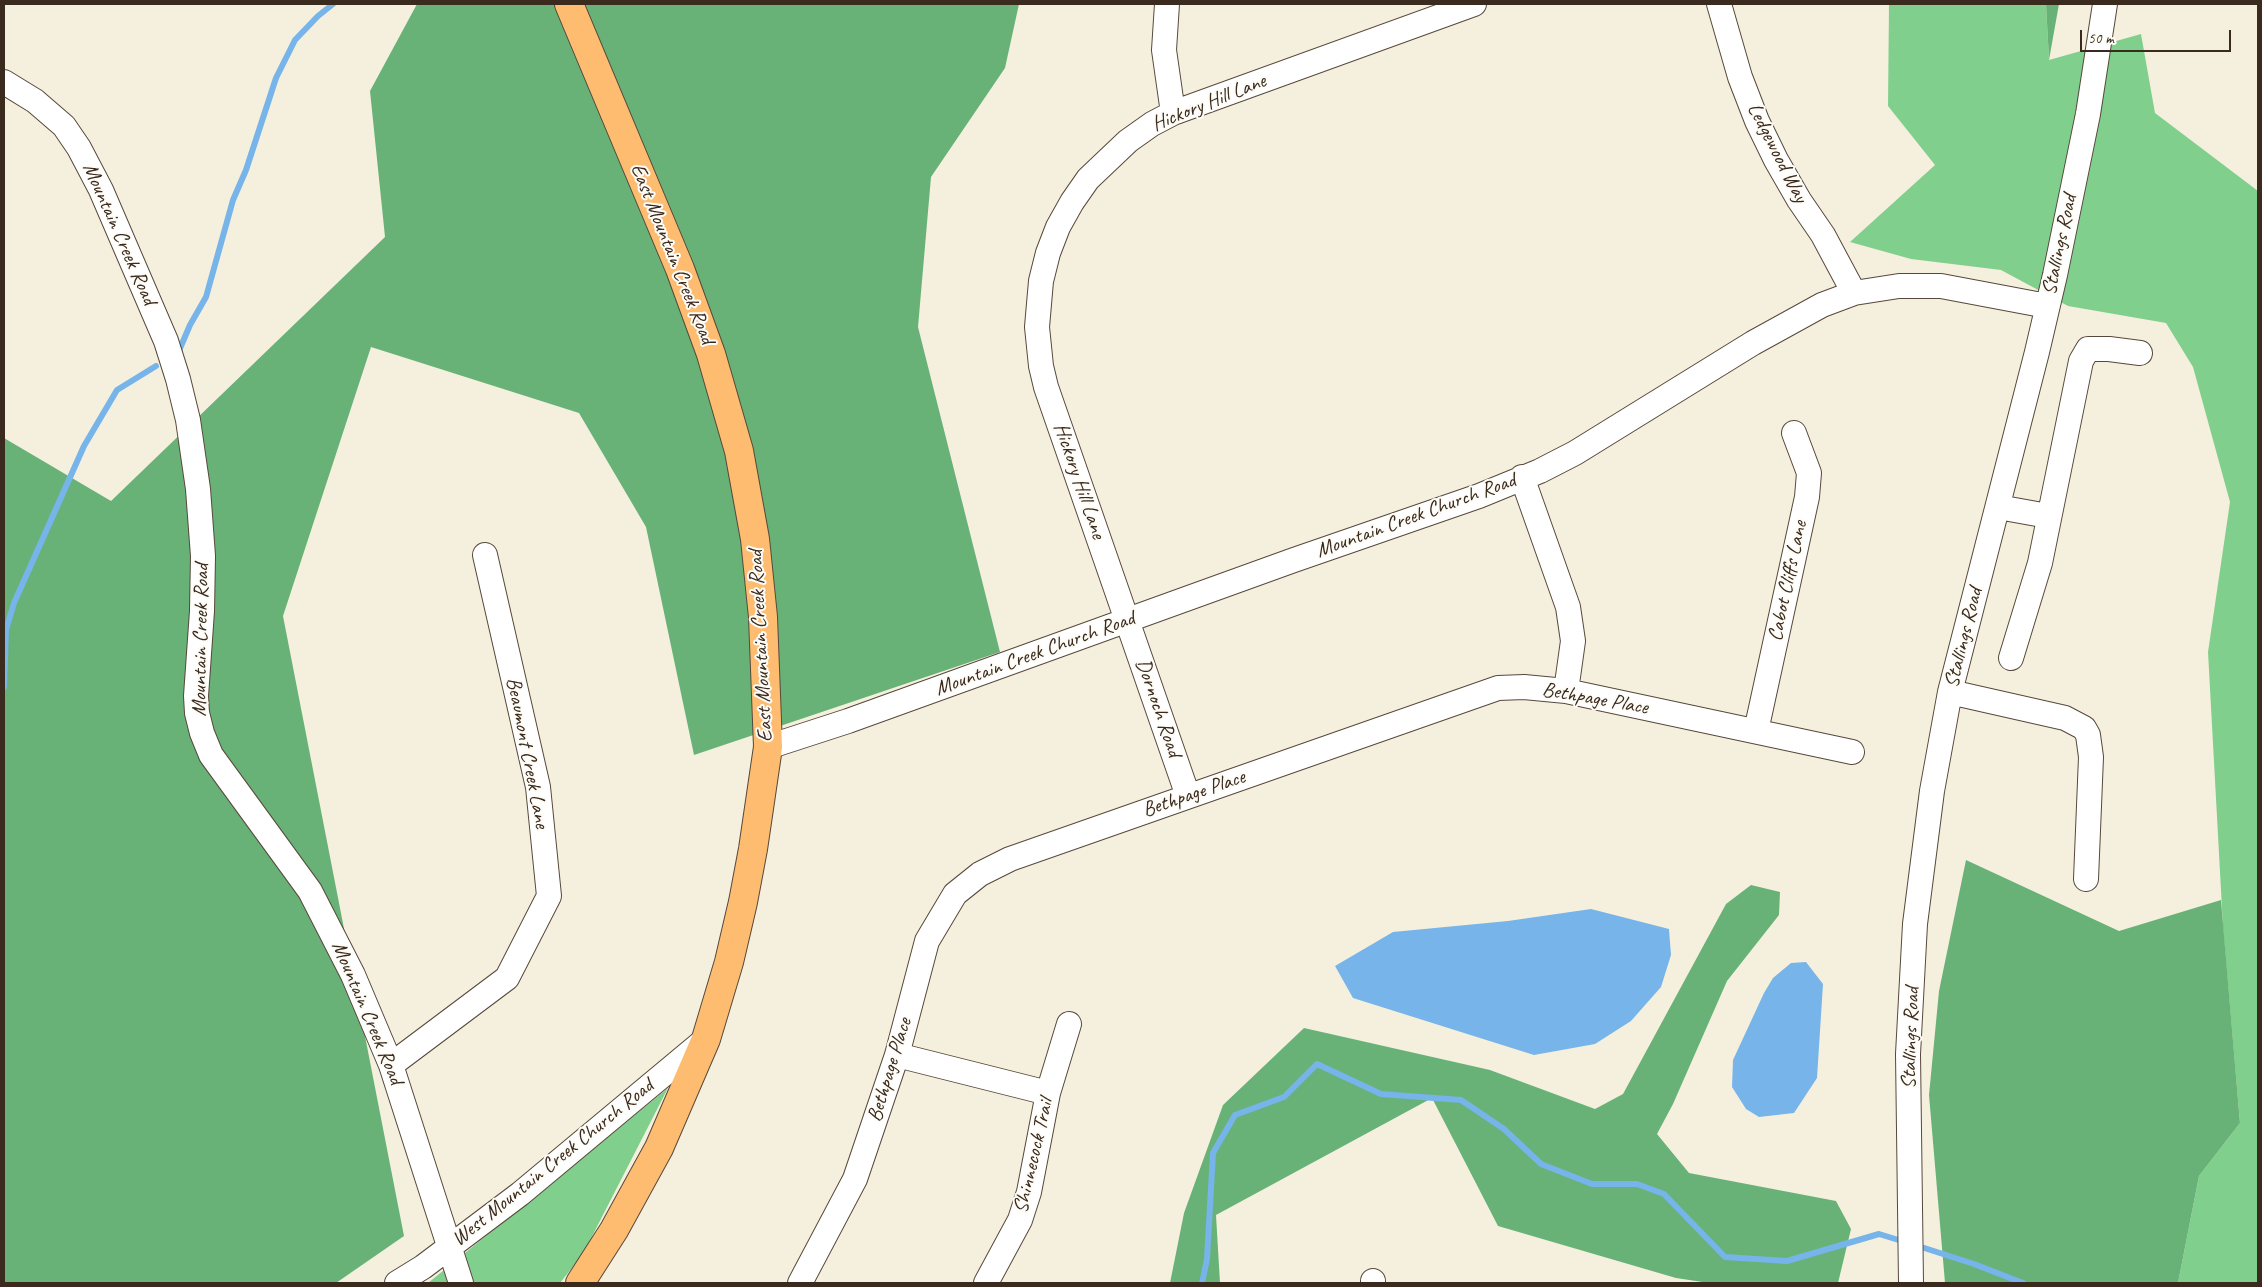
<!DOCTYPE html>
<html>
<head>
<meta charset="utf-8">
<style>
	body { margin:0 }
	#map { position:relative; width:2262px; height:1287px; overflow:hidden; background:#f5f0de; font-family:Caveat,sans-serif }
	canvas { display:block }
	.frame { position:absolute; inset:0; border:5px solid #3b2a1e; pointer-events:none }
	.scale { position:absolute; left:2080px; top:30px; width:151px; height:22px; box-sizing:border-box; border:2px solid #3b2a1e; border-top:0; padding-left:6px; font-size:15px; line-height:18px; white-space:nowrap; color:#3b2a1e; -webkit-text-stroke:4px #fdfcf7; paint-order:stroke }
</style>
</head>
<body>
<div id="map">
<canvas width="2262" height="1287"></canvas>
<div class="frame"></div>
<div class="scale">50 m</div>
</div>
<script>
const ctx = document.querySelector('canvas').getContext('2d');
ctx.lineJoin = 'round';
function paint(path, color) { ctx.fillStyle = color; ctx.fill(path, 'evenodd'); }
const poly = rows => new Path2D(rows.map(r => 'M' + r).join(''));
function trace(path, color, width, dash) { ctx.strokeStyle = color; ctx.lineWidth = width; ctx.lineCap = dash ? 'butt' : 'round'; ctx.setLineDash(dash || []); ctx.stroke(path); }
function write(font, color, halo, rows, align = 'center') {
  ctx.font = font + ' Caveat,sans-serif'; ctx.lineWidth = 4; ctx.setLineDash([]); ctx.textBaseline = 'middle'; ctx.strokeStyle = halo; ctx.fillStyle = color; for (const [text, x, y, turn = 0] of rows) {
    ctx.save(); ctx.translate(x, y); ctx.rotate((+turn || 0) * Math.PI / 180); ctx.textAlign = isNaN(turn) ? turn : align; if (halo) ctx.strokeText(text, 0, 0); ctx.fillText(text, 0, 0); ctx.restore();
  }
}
const green = poly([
	[1889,4,2046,4,2049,60,2141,34,2155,113,2258,191,2258,1283,2178,1283,2199,1176,2240,1123,2223,927,2208,652,2230,502,2193,367,2166,323,2068,306,2001,270,1911,259,1850,242,1935,165,1888,106],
	[668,1088,583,1254,560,1283,428,1283]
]);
const forest = poly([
	[417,4,1019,4,1005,68,931,177,918,327,1000,652,694,755,646,527,579,413,371,347,283,616,404,1236,336,1283,4,1283,4,438,111,501,385,237,370,91],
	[2046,4,2059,4,2049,60],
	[1966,860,2119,931,2221,900,2240,1123,2199,1176,2178,1283,1945,1283,1929,1095,1939,991],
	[1751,885,1780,892,1779,915,1727,981,1673,1104,1657,1134,1689,1173,1836,1201,1851,1229,1838,1283,1709,1283,1676,1278,1498,1226,1432,1098,1216,1215,1220,1283,1170,1283,1184,1213,1223,1105,1304,1028,1490,1070,1595,1109,1623,1094,1726,904]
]);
const water = poly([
	[1591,909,1669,929,1671,955,1661,987,1631,1021,1595,1044,1534,1055,1353,998,1335,966,1393,932,1508,921],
	[1806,962,1823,984,1817,1078,1794,1113,1759,1117,1746,1109,1732,1087,1733,1060,1764,993,1773,978,1791,963]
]);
const stream = poly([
	[178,353,190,325,206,297,233,200,246,170,276,78,295,40,318,16,333,4],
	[4,687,6,630,14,603,84,446,117,390,156,366],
	[1915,1245,1974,1264,2023,1283],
	[1202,1283,1207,1259,1213,1153,1235,1115,1284,1097,1317,1064,1381,1094,1461,1100,1504,1129,1541,1164,1592,1184,1637,1184,1664,1194,1725,1257,1787,1261,1879,1234,1905,1242]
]);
const minor = poly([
	[1167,4,1164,50,1173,113],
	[1719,4,1740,77,1757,121,1776,160,1799,200,1823,235,1854,293],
	[4,82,35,101,64,126,79,148,101,190,166,341,178,379,188,420,198,489,203,556,202,611,196,696,197,713,202,733,211,755,310,891,353,975,391,1065,461,1283],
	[1522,477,1568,607,1573,641,1566,691],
	[1998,507,2048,516],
	[2011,658,2040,563,2081,361,2088,349,2109,349,2140,353],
	[1950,692,2065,718,2084,728,2088,735,2091,757,2086,879],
	[1756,731,1807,497,1809,473,1794,433],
	[768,747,848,721,1294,560,1479,496,1540,471,1575,453,1753,343,1822,305,1854,293,1899,286,1941,286,2047,306],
	[1188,796,1046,387,1041,366,1037,327,1041,281,1048,253,1058,227,1072,202,1088,179,1128,141,1152,124,1173,113,1474,4],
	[897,1055,1048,1093],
	[391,1065,507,978,549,896,538,787,485,555],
	[397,1283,423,1267,520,1194,706,1039],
	[800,1283,855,1179,897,1055,927,941,955,894,980,874,1010,859,1498,688,1524,687,1566,691,1852,752],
	[986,1283,1020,1220,1029,1192,1048,1093,1069,1024],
	[1373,1283,1373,1281],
	[1911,1283,1908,1054,1915,924,1932,791,1950,692,2037,352,2055,275,2088,114,2105,4]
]);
const major = poly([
	[569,4,680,269,711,354,739,451,755,539,763,617,768,747,753,849,743,902,729,962,706,1039,659,1148,614,1230,580,1283]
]);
const streetNames = [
	["Hickory Hill Lane",1209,103,-22],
	["Ledgewood Way",1777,153,63],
	["Mountain Creek Road",119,234,66],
	["Stallings Road",2060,245,-78],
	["East Mountain Creek Road",672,254,68],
	["Hickory Hill Lane",1079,481,71],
	["Mountain Creek Church Road",1416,516,-20],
	["Cabot Cliffs Lane",1788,581,-78],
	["Stallings Road",1964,638,-76],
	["Mountain Creek Road",201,640,-89],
	["East Mountain Creek Road",761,646,-93],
	["Mountain Creek Church Road",1035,654,-20],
	["Bethpage Place",1595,699,10],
	["Dornoch Road",1158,708,71],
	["Beaumont Creek Lane",527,753,79],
	["Bethpage Place",1194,794,-19],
	["Mountain Creek Road",367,1013,67],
	["Stallings Road",1911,1038,-88],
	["Bethpage Place",890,1070,-73],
	["Shinnecock Trail",1034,1156,-77],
	["West Mountain Creek Church Road",553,1163,-39]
];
paint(green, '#81cf8d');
paint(forest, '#68b278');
paint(water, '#76b4e9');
trace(stream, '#76b4e9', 6);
trace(minor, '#57483b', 26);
trace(major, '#57483b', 30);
trace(minor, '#fff', 24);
trace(major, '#febc70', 28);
write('21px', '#3b2a1e', '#fdfcf7', streetNames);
</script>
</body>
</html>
